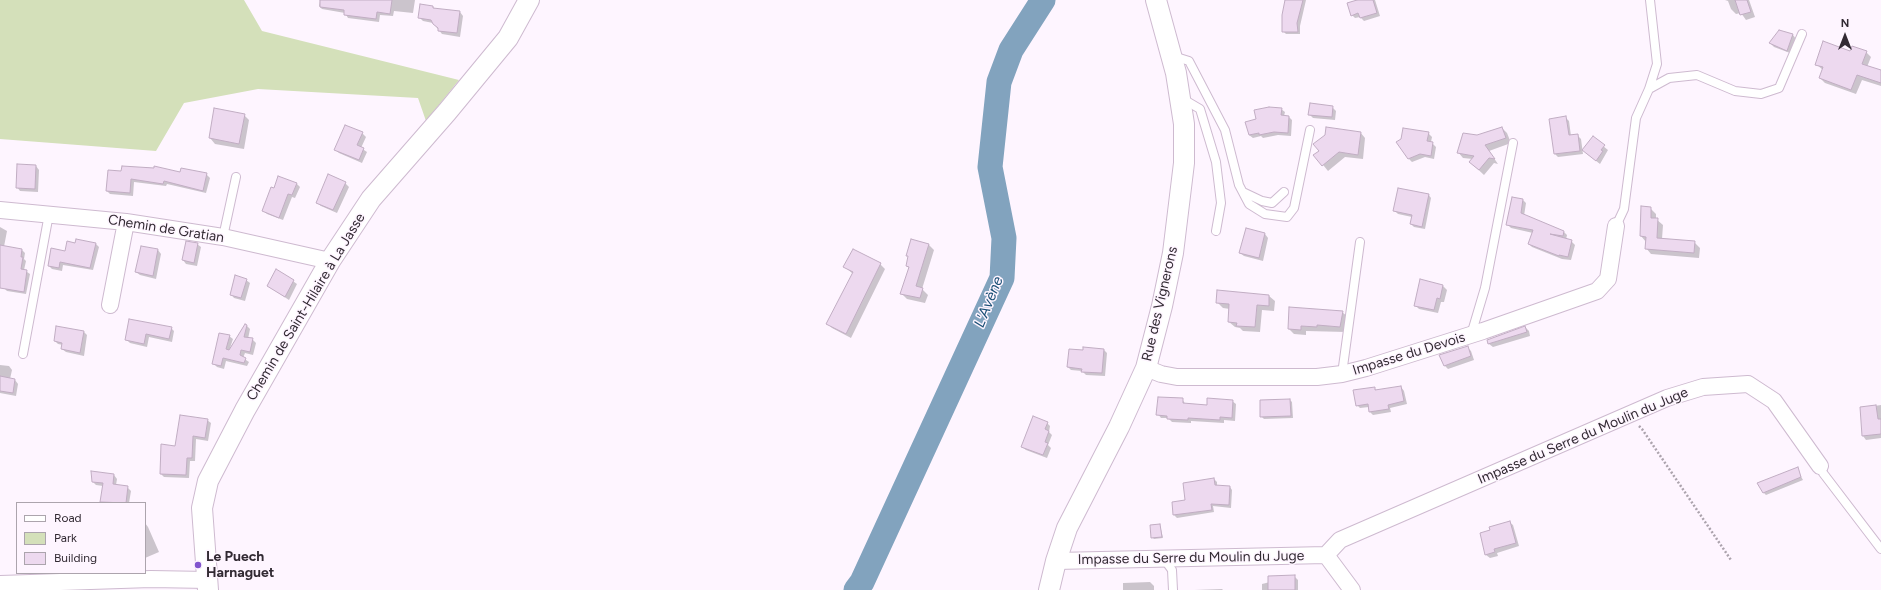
<!DOCTYPE html>
<html>
<head>
<meta charset="utf-8">
<style>
	body { margin:0 }
	#map { position:relative; width:1881px; height:590px; overflow:hidden; background:#fef5ff; font-family:Figtree,sans-serif }
	canvas { display:block }
	.legend { position:absolute; left:16px; top:502px; width:130px; height:72px; box-sizing:border-box; background:#fef5ff; border:1px solid #aca4ad; margin:0; padding:5px 7px; list-style:none; font-size:12px; color:#322a33 }
	.legend li { display:flex; align-items:center; gap:8px; height:20px }
	.legend b { width:20px; border:1px solid #aca4ad }
	.north { position:absolute; left:1825px; top:16px; width:40px; height:40px; -webkit-text-stroke:3px #fef5ff; paint-order:stroke; rotate:0deg; font-size:11px; font-weight:700; line-height:16px; text-align:center; color:#322a33 }
	.north::after { content:''; display:block; margin:auto; width:14px; height:18px; background:#322a33; clip-path:polygon(50% 0,100% 100%,50% 72%,0 100%) }
</style>
</head>
<body>
<div id="map">
<canvas width="1881" height="590"></canvas>
<ul class="legend">
<li><b style="height:5px;background:#fff"></b>Road</li>
<li><b style="height:11px;background:#d4e0ba"></b>Park</li>
<li><b style="height:11px;background:#edd9ef"></b>Building</li>
</ul>
<div class="north">N</div>
</div>
<script>
const ctx = document.querySelector('canvas').getContext('2d');
ctx.lineJoin = 'round';
function paint(path, color) { ctx.fillStyle = color; ctx.fill(path, 'evenodd'); }
const poly = rows => new Path2D(rows.map(r => 'M' + r).join(''));
function trace(path, color, width, dash) { ctx.strokeStyle = color; ctx.lineWidth = width; ctx.lineCap = dash ? 'butt' : 'round'; ctx.setLineDash(dash || []); ctx.stroke(path); }
function write(font, color, halo, rows, align = 'center') {
  ctx.font = font + ' Figtree,sans-serif'; ctx.lineWidth = 3; ctx.setLineDash([]); ctx.textBaseline = 'middle'; ctx.strokeStyle = halo; ctx.fillStyle = color; for (const [text, x, y, turn = 0] of rows) {
    ctx.save(); ctx.translate(x, y); ctx.rotate((+turn || 0) * Math.PI / 180); ctx.textAlign = isNaN(turn) ? turn : align; if (halo) ctx.strokeText(text, 0, 0); ctx.fillText(text, 0, 0); ctx.restore();
  }
}
const green = poly([
	[0,0,244,0,262,31,459,80,426,121,418,98,258,89,184,103,156,151,0,139]
]);
const shadow = poly([
	[320,0,415,0,413,13,394,11,393,16,380,15,379,22,348,18,345,13,322,9,319,6],
	[1286,0,1306,0,1300,26,1300,34,1286,34,1283,31],
	[1357,0,1375,0,1380,16,1364,21,1360,17,1355,18,1352,15],
	[1725,0,1749,0,1755,17,1746,20,1741,13,1736,14,1731,9,1728,1],
	[433,7,435,9,460,12,463,16,460,37,442,34,433,23,423,21,420,18],
	[1779,31,1793,35,1796,39,1790,53,1774,47,1770,43],
	[1866,52,1871,57,1867,67,1881,71,1881,86,1862,80,1856,94,1825,83,1820,78,1823,70,1816,64],
	[1332,107,1336,111,1335,120,1313,118,1309,114],
	[1281,109,1285,112,1284,116,1289,117,1292,120,1291,136,1278,135,1263,138,1261,136,1253,138,1249,135,1258,120],
	[243,114,249,120,244,149,215,144,210,138],
	[1566,118,1569,121,1571,136,1577,135,1581,139,1583,154,1558,157,1555,154],
	[1502,128,1507,133,1511,143,1489,151,1498,164,1494,163,1484,175,1470,162,1473,159,1463,158,1458,152],
	[1360,132,1365,138,1363,159,1345,157,1328,171,1315,155],
	[362,133,366,137,361,148,367,152,362,163,339,153,336,150],
	[1428,133,1432,137,1431,142,1436,147,1434,159,1425,157,1412,162,1409,159],
	[1593,138,1608,150,1600,164,1587,154],
	[36,166,39,170,38,192,20,191,17,187],
	[109,171,206,174,210,178,206,193,167,184,166,186,134,182,133,196,110,194,107,191],
	[296,183,300,187,295,198,292,197,283,220,267,214,263,210],
	[345,183,349,187,337,213,321,206,317,203],
	[1428,194,1431,198,1425,229,1414,227,1411,224,1412,217,1398,214,1395,211],
	[1523,200,1526,203,1524,216,1564,232,1567,235,1566,240,1571,241,1575,245,1571,260,1562,259,1532,247,1529,244,1533,233,1511,228,1507,224],
	[1650,208,1656,214,1656,219,1663,225,1662,239,1694,242,1700,248,1699,258,1651,254,1646,248,1646,242,1641,236],
	[0,227,7,231,2,257,0,256],
	[1246,230,1265,234,1268,238,1263,261,1244,256,1240,253],
	[912,240,929,245,934,250,922,289,928,295,925,303,907,299,902,294,909,268,907,266,909,257,907,255],
	[76,244,96,244,99,247,93,270,63,265,62,271,52,269,49,266],
	[197,244,201,247,197,266,186,264,183,260],
	[22,250,25,253,24,259,26,261,24,270,30,274,26,294,7,291,4,288],
	[158,250,161,254,156,279,140,275,136,272],
	[880,264,885,269,851,338,832,328,827,323,853,274,845,267],
	[277,270,297,284,289,300,268,286],
	[246,280,250,283,245,301,234,298,231,294],
	[1421,281,1443,286,1447,290,1444,302,1441,302,1438,313,1419,309,1415,305],
	[1269,296,1275,301,1274,311,1262,310,1260,332,1243,331,1240,328,1235,327,1229,322,1230,309,1223,308,1217,302],
	[1342,312,1348,317,1346,332,1306,331,1306,335,1294,334,1289,329],
	[130,321,171,328,174,331,172,342,149,337,147,347,130,343,127,340],
	[246,325,250,329,248,339,252,339,256,343,253,355,245,353,243,358,249,362,247,366,226,361,224,369,217,367,213,363,229,336,233,339,230,348],
	[1525,327,1529,331,1530,336,1493,347,1489,344,1488,340],
	[84,332,87,335,84,356,66,352,62,349,63,345,58,344,55,341],
	[1467,347,1471,351,1474,360,1448,369,1444,365],
	[1104,350,1107,353,1105,376,1086,375,1082,371,1071,370,1068,367,1084,351],
	[0,365,9,366,12,370,10,379,15,380,18,384,16,396,0,393],
	[1401,387,1404,391,1407,404,1390,408,1391,412,1373,415,1370,412,1369,407,1360,408,1357,405,1374,388,1377,391],
	[1182,399,1186,405,1208,406,1232,401,1236,404,1235,421,1224,420,1224,423,1191,421,1191,423,1172,422,1168,418,1161,418,1158,414],
	[1290,400,1292,402,1293,418,1264,419,1261,416],
	[1881,405,1881,438,1866,440,1863,436,1861,408],
	[207,420,211,423,208,441,196,439,195,461,190,461,189,478,164,477,161,474,176,447],
	[1047,423,1050,426,1049,432,1052,435,1048,445,1051,448,1047,458,1026,450,1022,447],
	[1797,469,1803,480,1766,495,1763,492],
	[114,475,117,479,116,485,127,487,131,491,129,503,101,502,103,486,96,485,93,482],
	[1214,479,1217,482,1217,486,1230,487,1232,490,1231,508,1213,506,1214,512,1177,518,1174,515,1173,503,1187,501],
	[1509,522,1513,525,1519,546,1497,553,1498,556,1490,558,1486,555,1482,534],
	[145,523,148,527,159,552,145,558],
	[1160,525,1163,538,1154,539,1152,537],
	[1294,576,1298,580,1298,590,1262,590,1262,584],
	[1150,582,1154,586,1154,590,1123,590,1123,583],
	[1222,589,1223,590,1194,590]
]);
const river = poly([
	[856,590,862,582,1002,278,1004,238,990,167,999,82,1011,50,1043,0]
]);
const building = poly([
	[320,0,392,0,390,14,377,12,376,19,344,15,344,10,320,7,320,0],
	[1285,0,1303,0,1297,23,1298,32,1282,32,1282,15,1285,0],
	[1357,0,1373,0,1377,13,1360,18,1358,13,1351,16,1347,3,1357,0],
	[1735,0,1747,0,1751,12,1740,15,1735,0],
	[420,4,433,6,433,8,460,11,457,33,438,31,438,28,433,24,431,20,418,18,420,4],
	[1779,30,1793,34,1787,51,1769,43,1779,30],
	[1823,41,1850,51,1852,46,1867,51,1862,64,1881,70,1881,83,1857,75,1851,90,1819,78,1823,67,1815,65,1823,41],
	[1310,103,1333,106,1332,117,1308,115,1310,103],
	[1269,107,1282,108,1281,115,1289,116,1288,133,1274,132,1259,135,1259,133,1249,135,1245,122,1256,119,1254,110,1269,107],
	[214,108,245,114,239,144,209,138,214,108],
	[1566,116,1569,135,1578,134,1580,151,1554,154,1549,119,1566,116],
	[345,125,363,132,357,145,364,148,359,160,334,150,345,125],
	[1326,127,1361,132,1358,155,1339,152,1322,166,1313,155,1319,151,1313,144,1325,135,1326,127],
	[1502,127,1506,138,1485,145,1495,159,1489,158,1479,170,1469,162,1474,156,1457,153,1463,133,1477,135,1502,127],
	[1403,128,1429,132,1427,141,1433,142,1431,156,1420,154,1408,159,1396,142,1401,139,1403,128],
	[1593,136,1605,145,1601,150,1603,151,1596,161,1582,150,1593,136],
	[17,164,36,165,35,189,16,188,17,164],
	[122,166,154,168,154,166,180,172,181,168,207,173,203,191,164,181,163,184,131,179,130,193,106,191,108,170,121,171,122,166],
	[328,174,346,182,333,210,316,203,328,174],
	[278,176,297,183,292,195,288,194,279,218,262,211,271,187,274,188,278,176],
	[1398,188,1429,194,1422,227,1410,224,1412,215,1393,211,1398,188],
	[1512,197,1523,199,1521,213,1564,231,1563,236,1550,234,1572,240,1568,257,1559,255,1559,256,1528,244,1533,230,1506,225,1512,197],
	[1641,206,1651,207,1651,218,1658,218,1657,238,1695,241,1694,253,1645,249,1646,237,1640,236,1641,206],
	[1246,228,1265,233,1259,258,1239,253,1246,228],
	[76,239,96,243,90,268,60,262,59,268,48,266,51,248,65,251,67,241,75,243,76,239],
	[911,239,929,244,916,286,923,288,920,298,900,294,909,267,906,266,908,256,906,256,911,239],
	[186,241,198,243,194,263,182,260,186,241],
	[0,245,22,249,21,257,23,257,21,269,27,270,24,292,0,288,0,245],
	[141,246,158,249,153,276,135,272,141,246],
	[853,249,881,263,846,334,826,324,853,272,843,267,853,249],
	[276,269,294,280,285,297,267,286,276,269],
	[235,275,247,279,241,298,230,295,235,275],
	[1420,279,1443,285,1440,299,1437,298,1434,310,1414,306,1420,279],
	[1217,290,1269,295,1269,306,1257,305,1255,327,1236,326,1237,323,1228,322,1229,304,1216,303,1217,290],
	[1289,307,1343,311,1340,327,1317,325,1317,327,1301,326,1301,330,1288,329,1289,307],
	[129,319,172,327,169,339,146,334,144,344,125,340,129,319],
	[245,324,247,325,244,337,253,338,250,352,241,350,240,355,246,358,244,363,223,358,221,366,212,364,219,333,230,335,226,349,229,350,245,324],
	[56,326,84,331,80,353,61,349,62,343,54,341,56,326],
	[1525,326,1527,332,1488,344,1487,340,1525,326],
	[1468,346,1471,356,1444,366,1439,355,1468,346],
	[1083,347,1104,349,1102,373,1081,372,1082,369,1067,367,1069,349,1083,350,1083,347],
	[0,376,15,379,13,393,0,391,0,376],
	[1401,386,1404,401,1388,405,1389,409,1369,412,1368,404,1356,406,1353,390,1375,387,1375,390,1401,386],
	[1158,397,1183,398,1183,403,1207,405,1207,398,1233,400,1232,418,1220,417,1220,420,1188,418,1188,420,1167,419,1167,416,1156,415,1158,397],
	[1290,399,1291,416,1260,417,1260,400,1290,399],
	[1876,405,1878,419,1881,419,1881,434,1862,436,1860,407,1876,405],
	[180,415,208,419,205,438,193,436,192,458,187,458,186,475,160,474,161,444,175,446,180,415],
	[1033,416,1048,422,1045,429,1049,431,1045,442,1048,443,1043,455,1021,447,1033,416],
	[1798,467,1801,477,1763,493,1757,483,1798,467],
	[91,471,114,474,113,484,128,486,126,503,100,502,103,483,92,482,91,471],
	[1214,478,1215,485,1230,486,1229,505,1211,504,1212,510,1173,515,1172,502,1185,500,1183,483,1214,478],
	[1510,521,1516,543,1494,549,1495,552,1485,555,1480,533,1490,530,1489,527,1510,521],
	[1160,524,1162,537,1151,538,1150,525,1160,524],
	[1295,575,1295,590,1268,590,1268,576,1295,575]
]);
const path = poly([
	[1639,426,1642,429,1731,560]
]);
const service = poly([
	[1173,56,1189,61,1225,130,1239,185,1249,204,1265,214,1287,217,1294,208,1310,130],
	[1649,89,1669,78,1697,75,1735,91,1761,94,1779,88,1802,34],
	[1183,99,1200,109,1216,162,1221,203,1216,231],
	[1243,192,1262,201,1272,203,1284,192],
	[1616,226,1624,209,1636,118,1649,89,1657,64,1650,0],
	[223,237,236,177],
	[1471,335,1485,288,1513,143],
	[23,354,49,214],
	[1342,374,1360,242],
	[1820,466,1823,473,1881,549],
	[1164,559,1172,570,1173,590]
]);
const minor = poly([
	[0,210,126,222,223,237,330,261],
	[110,305,126,222],
	[1146,368,1161,374,1177,377,1317,377,1342,374,1366,368,1483,331,1597,291,1608,279,1616,226],
	[1326,555,1352,590],
	[1056,561,1326,555,1340,540,1667,398,1703,387,1748,384,1774,401,1820,466],
	[0,584,151,579,208,580]
]);
const tertiary = poly([
	[208,590,202,508,208,481,245,410,330,261,371,199,447,112,508,38,529,0],
	[1049,590,1056,561,1067,528,1119,427,1146,368,1162,306,1173,253,1184,163,1184,124,1176,73,1156,0]
]);
const markers = [
	[198,565,4,"#8255ce"]
];
const streetNames = [
	["Chemin de Gratian",166,229,9],
	["Rue des Vignerons",1160,304,-77],
	["Chemin de Saint-Hilaire à La Jasse",306,307,-59],
	["Impasse du Devois",1409,354,-17],
	["Impasse du Serre du Moulin du Juge",1583,436,-23],
	["Impasse du Serre du Moulin du Juge",1191,558,-1]
];
const poiNames = [
	["Le Puech",206,557],
	["Harnaguet",206,573]
];
const waterNames = [
	["L'Avène",989,302,-68]
];
paint(green, '#d4e0ba');
paint(shadow, '#0003');
trace(river, '#82a3be', 25);
paint(building, '#edd9ef');
trace(building, '#c1adc3', 1);
trace(service, '#cebad0', 10);
trace(minor, '#cebad0', 18);
trace(tertiary, '#cebad0', 22);
trace(path, '#aca3ad', 2.5, [2, 2]);
trace(service, '#fff', 8);
trace(minor, '#fff', 16);
trace(tertiary, '#fff', 20);
for (const [x, y, r, color] of markers) { const dot = new Path2D(); dot.arc(x, y, r, 0, 2 * Math.PI); ctx.fillStyle = color; ctx.fill(dot); trace(dot, '#fef5ff', 1.5); }
write('14px', '#322a33', '#fef5ff', streetNames);
write('bold 14px', '#322a33', '#fef5ff', poiNames, 'left');
write('italic 15px', '#1a4f75', '#fef5ff', waterNames);
</script>
</body>
</html>
